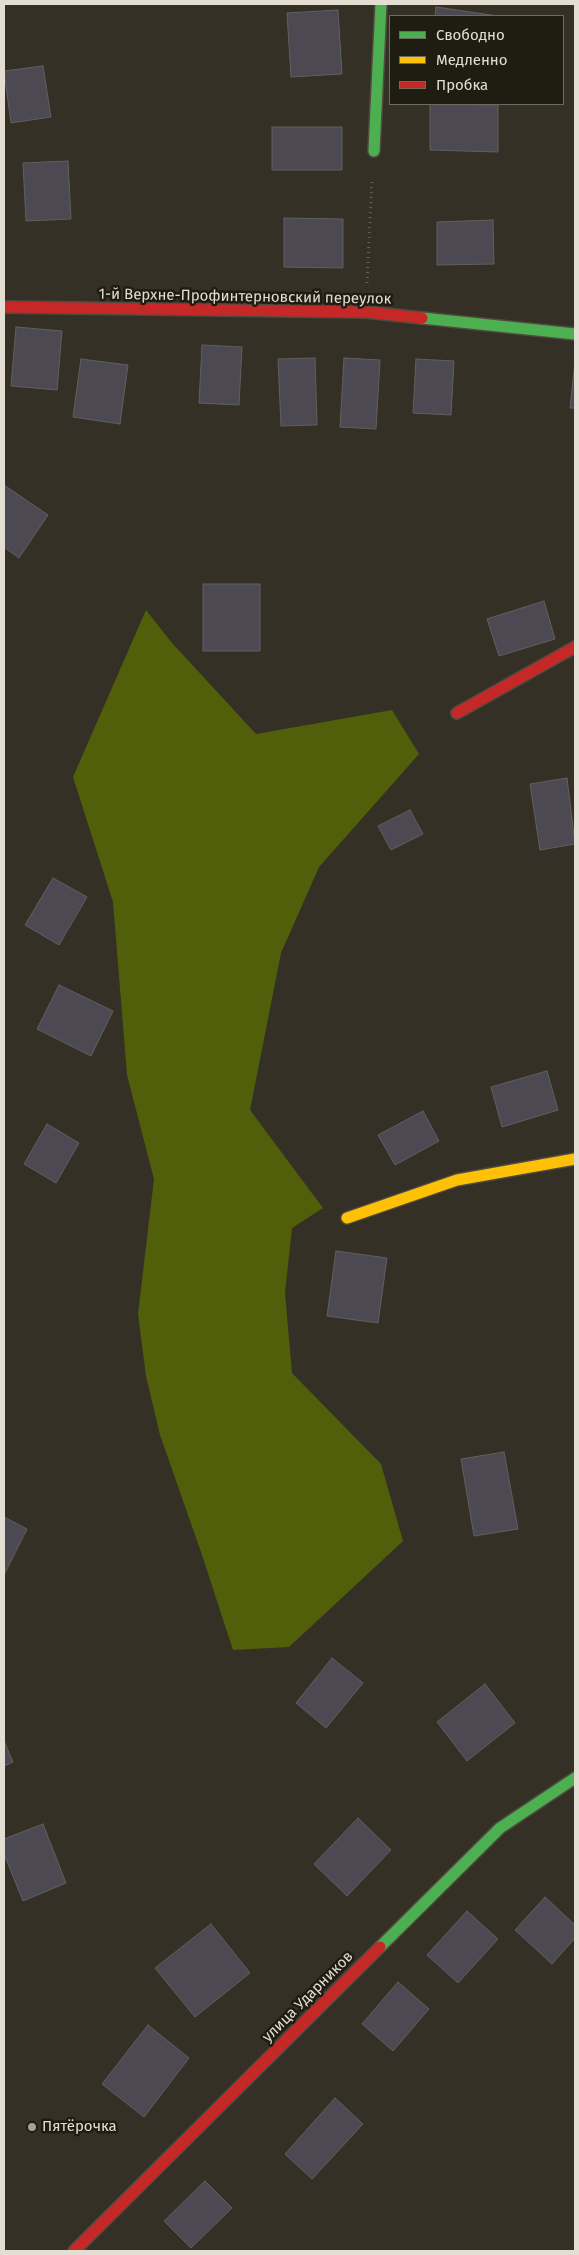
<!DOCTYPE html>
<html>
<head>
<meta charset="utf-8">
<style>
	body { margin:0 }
	#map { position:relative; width:579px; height:2255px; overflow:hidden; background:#353025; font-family:"Fira Sans",sans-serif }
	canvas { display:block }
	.frame { position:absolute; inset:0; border:5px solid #e3ded1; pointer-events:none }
	.legend { position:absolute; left:389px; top:15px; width:175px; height:90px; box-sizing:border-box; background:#1f1c12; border:1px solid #6d6a5e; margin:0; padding:6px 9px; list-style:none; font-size:15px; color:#e3ded1 }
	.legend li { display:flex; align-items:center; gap:10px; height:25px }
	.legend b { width:25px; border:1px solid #6d6a5e }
</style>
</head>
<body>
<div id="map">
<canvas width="579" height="2255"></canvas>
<div class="frame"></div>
<ul class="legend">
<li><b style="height:6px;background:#4caf50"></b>Свободно</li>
<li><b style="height:6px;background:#ffc107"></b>Медленно</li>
<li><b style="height:6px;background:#c62828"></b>Пробка</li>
</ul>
</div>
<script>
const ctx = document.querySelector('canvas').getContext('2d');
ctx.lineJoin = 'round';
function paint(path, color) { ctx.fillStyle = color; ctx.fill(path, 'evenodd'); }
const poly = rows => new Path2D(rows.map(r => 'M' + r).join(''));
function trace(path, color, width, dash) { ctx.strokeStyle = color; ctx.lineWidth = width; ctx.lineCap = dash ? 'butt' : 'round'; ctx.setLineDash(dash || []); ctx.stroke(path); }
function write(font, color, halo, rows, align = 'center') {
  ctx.font = font + ' "Fira Sans",sans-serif'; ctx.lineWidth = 5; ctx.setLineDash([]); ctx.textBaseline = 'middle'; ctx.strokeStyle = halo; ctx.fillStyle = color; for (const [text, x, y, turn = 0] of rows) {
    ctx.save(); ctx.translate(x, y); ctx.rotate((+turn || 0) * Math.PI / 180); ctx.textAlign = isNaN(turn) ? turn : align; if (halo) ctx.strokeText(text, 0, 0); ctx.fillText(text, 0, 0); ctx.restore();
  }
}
const forest = poly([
	[146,610,172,643,256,734,392,710,419,754,319,867,281,953,250,1110,323,1208,292,1228,285,1293,292,1373,381,1464,403,1541,289,1647,233,1650,202,1555,160,1435,146,1376,138,1314,154,1179,127,1075,113,902,73,777]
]);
const building = poly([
	[436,7,498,16,435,16,436,7],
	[338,10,342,74,291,77,287,13,338,10],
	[43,66,51,117,11,123,4,71,43,66],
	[430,104,498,105,498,152,430,150,430,104],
	[272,127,342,127,342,170,272,170,272,127],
	[68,161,71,219,26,221,23,163,68,161],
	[284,218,343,219,343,268,284,267,284,218],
	[493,220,494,264,437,265,437,222,493,220],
	[16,327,62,331,57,390,11,386,16,327],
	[202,345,242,347,239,405,199,403,202,345],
	[315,358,317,425,281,426,278,359,315,358],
	[344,358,380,360,376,429,340,427,344,358],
	[81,359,128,365,120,424,73,417,81,359],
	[416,359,454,361,451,415,413,413,416,359],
	[575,362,575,408,570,408,575,362],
	[4,485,48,515,19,558,4,547,4,485],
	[203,584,260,584,260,651,203,651,203,584],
	[544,601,555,639,499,656,487,619,544,601],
	[567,778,575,844,540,850,530,784,567,778],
	[410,810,423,834,391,850,378,826,410,810],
	[53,878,87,897,59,945,25,925,53,878],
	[59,985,113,1011,91,1056,37,1029,59,985],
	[547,1071,558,1110,502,1127,491,1087,547,1071],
	[423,1111,439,1141,395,1165,378,1135,423,1111],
	[47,1124,79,1143,56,1183,24,1164,47,1124],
	[336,1251,387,1258,378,1323,327,1316,336,1251],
	[504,1452,518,1529,474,1536,461,1459,504,1452],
	[4,1517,27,1529,4,1575,4,1517],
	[332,1658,363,1683,326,1728,296,1703,332,1658],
	[485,1684,515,1723,467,1761,437,1722,485,1684],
	[4,1741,13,1762,4,1766,4,1741],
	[358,1818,391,1850,347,1896,314,1864,358,1818],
	[43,1824,66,1883,23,1901,4,1854,4,1839,43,1824],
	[545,1897,575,1925,575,1938,552,1964,515,1930,545,1897],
	[467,1911,498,1939,458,1983,427,1955,467,1911],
	[211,1924,250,1973,195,2017,155,1968,211,1924],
	[398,1982,429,2009,393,2051,362,2024,398,1982],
	[148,2025,189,2058,144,2117,102,2084,148,2025],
	[335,2098,363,2124,312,2179,285,2154,335,2098],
	[205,2181,232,2208,191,2248,164,2221,205,2181]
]);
const path = poly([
	[367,283,372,179]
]);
const fast = poly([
	[374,151,381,4],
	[422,318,575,334],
	[380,1947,500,1828,575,1778]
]);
const slow = poly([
	[347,1218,457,1180,575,1159]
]);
const jam = poly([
	[4,307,366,312,422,318],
	[457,713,575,647],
	[74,2251,380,1947]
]);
const markers = [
	[32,2127,5,"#a6a195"]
];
const streetNames = [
	["1-й Верхне-Профинтерновский переулок",245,297,1],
	["улица Ударников",308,1997,-45]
];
const poiNames = [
	["Пятёрочка",42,2127]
];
paint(forest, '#525f0a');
paint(building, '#4c4952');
trace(building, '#625f5f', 1);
trace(fast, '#504b41', 14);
trace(slow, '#504b41', 14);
trace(jam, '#504b41', 14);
trace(path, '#66625a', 3, [1, 4]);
trace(fast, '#4caf50', 11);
trace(slow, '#ffc107', 11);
trace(jam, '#c62828', 11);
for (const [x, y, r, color] of markers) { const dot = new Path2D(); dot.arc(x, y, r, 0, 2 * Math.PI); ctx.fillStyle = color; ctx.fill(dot); trace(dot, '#1f1c12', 2); }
write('15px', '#e3ded1', '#1f1c12', streetNames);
write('15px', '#e3ded1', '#1f1c12', poiNames, 'left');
</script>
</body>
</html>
